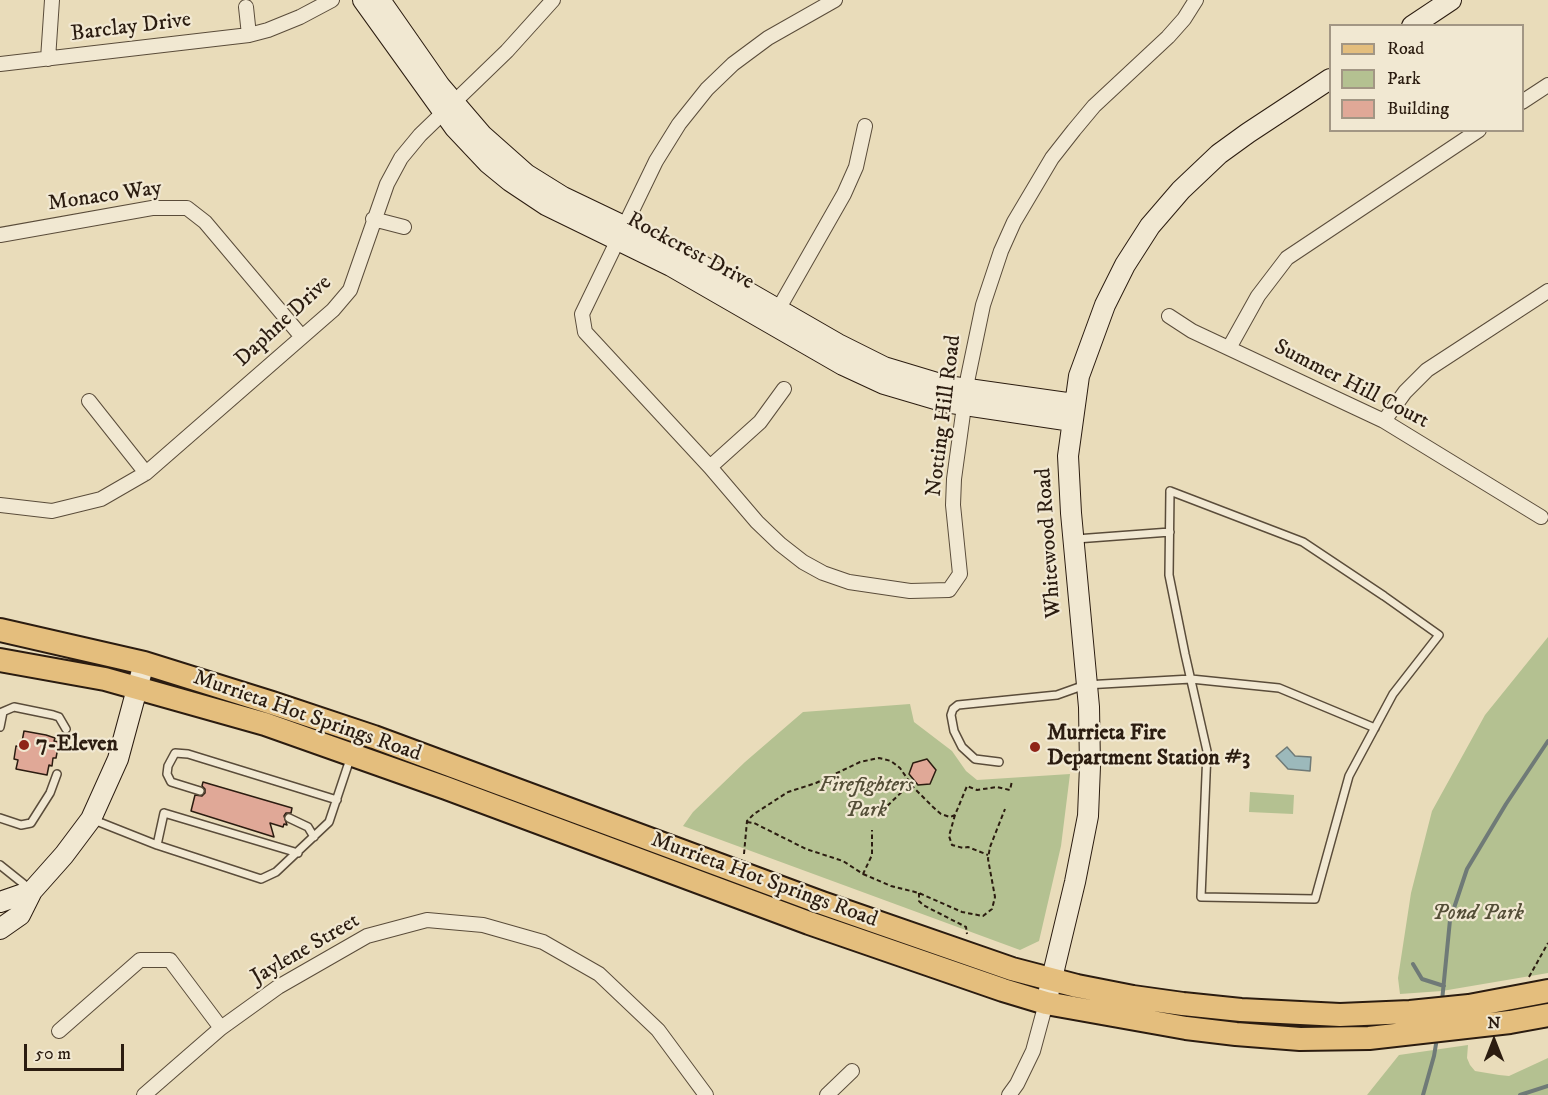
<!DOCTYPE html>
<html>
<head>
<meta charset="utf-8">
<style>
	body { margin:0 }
	#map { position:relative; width:1548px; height:1095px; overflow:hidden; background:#e9dcba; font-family:"IM FELL DW Pica",serif }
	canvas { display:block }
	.legend { position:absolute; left:1329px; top:24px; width:195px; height:108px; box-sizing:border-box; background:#f1e8d2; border:2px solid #a29684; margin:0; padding:8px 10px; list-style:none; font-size:18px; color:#2b1c10 }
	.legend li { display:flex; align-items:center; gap:12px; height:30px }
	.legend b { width:30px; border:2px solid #a29684 }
	.north { position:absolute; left:1464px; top:1011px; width:60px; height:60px; -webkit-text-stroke:4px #f1e8d2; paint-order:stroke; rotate:0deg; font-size:16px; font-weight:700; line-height:24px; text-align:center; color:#2b1c10 }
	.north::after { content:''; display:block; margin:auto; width:21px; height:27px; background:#2b1c10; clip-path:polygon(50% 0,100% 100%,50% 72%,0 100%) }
	.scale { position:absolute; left:24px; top:1044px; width:100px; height:27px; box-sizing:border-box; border:3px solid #2b1c10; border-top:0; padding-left:8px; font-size:18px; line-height:21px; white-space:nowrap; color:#2b1c10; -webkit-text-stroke:4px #f1e8d2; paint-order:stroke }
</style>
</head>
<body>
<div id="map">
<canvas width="1548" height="1095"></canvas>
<ul class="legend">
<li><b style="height:8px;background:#e4be7d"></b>Road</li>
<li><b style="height:16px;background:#b4c191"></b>Park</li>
<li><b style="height:16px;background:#e0a897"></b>Building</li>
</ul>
<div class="north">N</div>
<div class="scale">50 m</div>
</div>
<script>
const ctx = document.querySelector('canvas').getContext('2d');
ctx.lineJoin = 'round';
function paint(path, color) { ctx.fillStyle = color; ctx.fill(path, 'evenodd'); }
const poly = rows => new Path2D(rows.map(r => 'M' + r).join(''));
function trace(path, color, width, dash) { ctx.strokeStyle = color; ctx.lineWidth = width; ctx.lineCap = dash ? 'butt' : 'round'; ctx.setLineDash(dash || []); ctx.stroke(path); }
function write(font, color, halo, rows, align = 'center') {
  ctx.font = font + ' "IM FELL DW Pica",serif'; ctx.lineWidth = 4.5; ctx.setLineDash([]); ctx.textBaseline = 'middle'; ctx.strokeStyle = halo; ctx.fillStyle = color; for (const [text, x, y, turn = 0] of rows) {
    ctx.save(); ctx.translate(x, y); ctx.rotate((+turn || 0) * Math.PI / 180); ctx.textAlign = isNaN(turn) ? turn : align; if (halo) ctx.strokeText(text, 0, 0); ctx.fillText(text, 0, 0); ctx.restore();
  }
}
const green = poly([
	[1548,637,1548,973,1442,991,1400,994,1398,978,1411,893,1432,811,1485,715],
	[910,704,914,722,952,751,966,771,977,780,1070,774,1061,846,1039,941,1020,950,683,826,693,812,745,762,803,712],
	[1250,792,1294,795,1293,814,1249,812],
	[1468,1045,1467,1058,1470,1065,1475,1071,1499,1075,1509,1076,1548,1058,1548,1095,1367,1095,1399,1055]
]);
const water = poly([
	[1287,747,1295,756,1311,757,1310,771,1288,769,1276,756,1287,747]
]);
const stream = poly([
	[1413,964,1422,979,1444,986],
	[1442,1001,1450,920,1467,869,1506,804,1548,741],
	[1423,1095,1434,1056,1437,1038],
	[1520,1095,1548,1086]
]);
const building = poly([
	[24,731,46,735,55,738,54,741,59,742,56,758,53,758,52,766,49,765,47,775,16,769,18,760,14,759,16,746,21,747,24,731],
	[927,759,936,770,930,784,918,785,909,774,913,763,927,759],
	[203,782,292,808,291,813,286,813,284,816,287,825,284,824,283,827,270,823,274,837,191,811,195,795,202,796,205,793,205,789,202,786,203,782]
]);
const path = poly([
	[882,811,910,784],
	[955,815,949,836,952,845,963,848,968,847,988,855],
	[747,822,754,823,806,849,843,861,863,874,872,855,872,830],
	[744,854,747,821,754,814,788,792,816,783,860,762,879,758,891,761,900,768,913,787,933,807,941,814,950,817,955,815,967,786,977,790,997,787,1010,790,1012,781],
	[863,874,891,886,919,893,962,912,983,916,992,909,995,897,988,859,990,847,1005,809],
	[919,893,919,901,923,905,966,927,967,934],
	[1529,977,1548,943]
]);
const lane = poly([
	[1170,491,1303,542,1384,596,1439,635,1393,694,1349,776,1315,899,1201,897,1207,751,1185,654,1169,575,1170,491],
	[1076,539,1170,532],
	[0,713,14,707,53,715,59,717,66,729],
	[0,727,3,712],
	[999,762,975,759,962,747,954,731,951,715,953,709,958,705,1057,695,1085,685,1191,679,1279,688,1375,728],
	[200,791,171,782,167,774,168,766,175,753,188,754,337,800],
	[0,818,21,825,31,823,50,793,57,774],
	[289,818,308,827,314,837],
	[94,820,157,845,261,879,276,872,329,822,350,759],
	[157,845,164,813,298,853],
	[0,865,30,889]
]);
const street = poly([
	[835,0,768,38,733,64,707,89,679,124,656,161,582,314,585,332,710,467,757,522,780,544,803,562,823,573,849,582,910,591,949,590,960,574,953,505,954,479,968,377,983,305,1001,251,1014,222,1052,158,1074,130,1094,106,1168,37,1184,19,1196,0],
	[246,7,249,35],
	[48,59,52,0],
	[0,64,249,35,268,30,300,17,332,0],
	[1522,102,1548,85],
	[373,219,404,227],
	[0,235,152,208,187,208,205,222,302,337],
	[775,315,844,194,856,167,865,126],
	[1169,316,1192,331,1384,421,1541,517],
	[1229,348,1258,296,1287,258,1479,130],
	[89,401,146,473],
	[1384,421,1405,392,1427,370,1548,291],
	[710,467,760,422,784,389],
	[0,505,52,511,101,499,146,473,333,310,350,290,387,184,401,158,420,135,507,51,553,0],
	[59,1031,140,960,170,960,221,1028],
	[144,1095,221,1028,278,987,367,936,427,920,483,925,543,942,599,974,658,1030,706,1095],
	[827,1095,852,1071],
	[1009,1095,1017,1084,1033,1051,1046,1003]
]);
const secondary = poly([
	[363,0,455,128,488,163,510,181,546,205,671,266,843,365,884,384,945,402,1072,421],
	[380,0,440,86,482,135,526,174,563,197,680,253,838,344,884,367,947,386,1074,404],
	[1412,26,1451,0],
	[0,902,32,891],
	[0,929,20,915,32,891,64,855,91,819,118,759,144,663],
	[1046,1003,1075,882,1088,816,1090,766,1089,707,1071,513,1068,456,1079,376,1105,305,1125,265,1150,226,1181,190,1219,154,1248,133,1330,79]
]);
const primary = poly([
	[0,630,144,663,272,703,374,737,822,903,1012,969,1077,986,1133,997,1183,1004,1241,1010,1340,1015,1410,1012,1469,1006,1548,991],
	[0,660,105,679,265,724,446,788,809,923,1003,990,1046,1003,1186,1028,1236,1034,1300,1039,1369,1038,1510,1022,1548,1015]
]);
const markers = [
	[24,745,6,"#8f2418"],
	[1035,747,6,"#8f2418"]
];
const streetNames = [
	["Barclay Drive",131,28,-7],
	["Monaco Way",105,197,-8],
	["Rockcrest Drive",690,252,28],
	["Daphne Drive",284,322,-43],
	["Summer Hill Court",1351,385,27],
	["Notting Hill Road",945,416,-83],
	["Whitewood Road",1050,543,-94],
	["Murrieta Hot Springs Road",307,717,19],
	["Murrieta Hot Springs Road",764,881,20],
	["Jaylene Street",306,950,-30]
];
const poiNames = [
	["Murrieta Fire",1047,734],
	["Department Station #3",1047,759],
	["7-Eleven",36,745]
];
const parkNames = [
	["Firefighters",866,786],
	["Park",866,811],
	["Pond Park",1478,914]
];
paint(green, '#b4c191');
paint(water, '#9cb9bb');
trace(water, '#6f7a77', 1.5);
trace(stream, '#6f7a77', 4);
paint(building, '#e0a897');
trace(building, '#2b1c10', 1.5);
trace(lane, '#5a4c3a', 10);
trace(street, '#5a4c3a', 16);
trace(secondary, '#2b1c10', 22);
trace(primary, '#2b1c10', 26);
trace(path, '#2b1c10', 2, [4.5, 3]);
trace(lane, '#f1e8d2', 7);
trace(street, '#f1e8d2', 14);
trace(secondary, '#f1e8d2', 20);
trace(primary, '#e4be7d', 22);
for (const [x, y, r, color] of markers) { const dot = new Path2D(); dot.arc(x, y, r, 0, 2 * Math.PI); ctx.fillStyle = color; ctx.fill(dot); trace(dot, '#f1e8d2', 2); }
write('22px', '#2b1c10', '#f1e8d2', streetNames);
write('bold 22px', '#2b1c10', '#f1e8d2', poiNames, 'left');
write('italic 22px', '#544e37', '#f1e8d2', parkNames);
</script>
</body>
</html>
